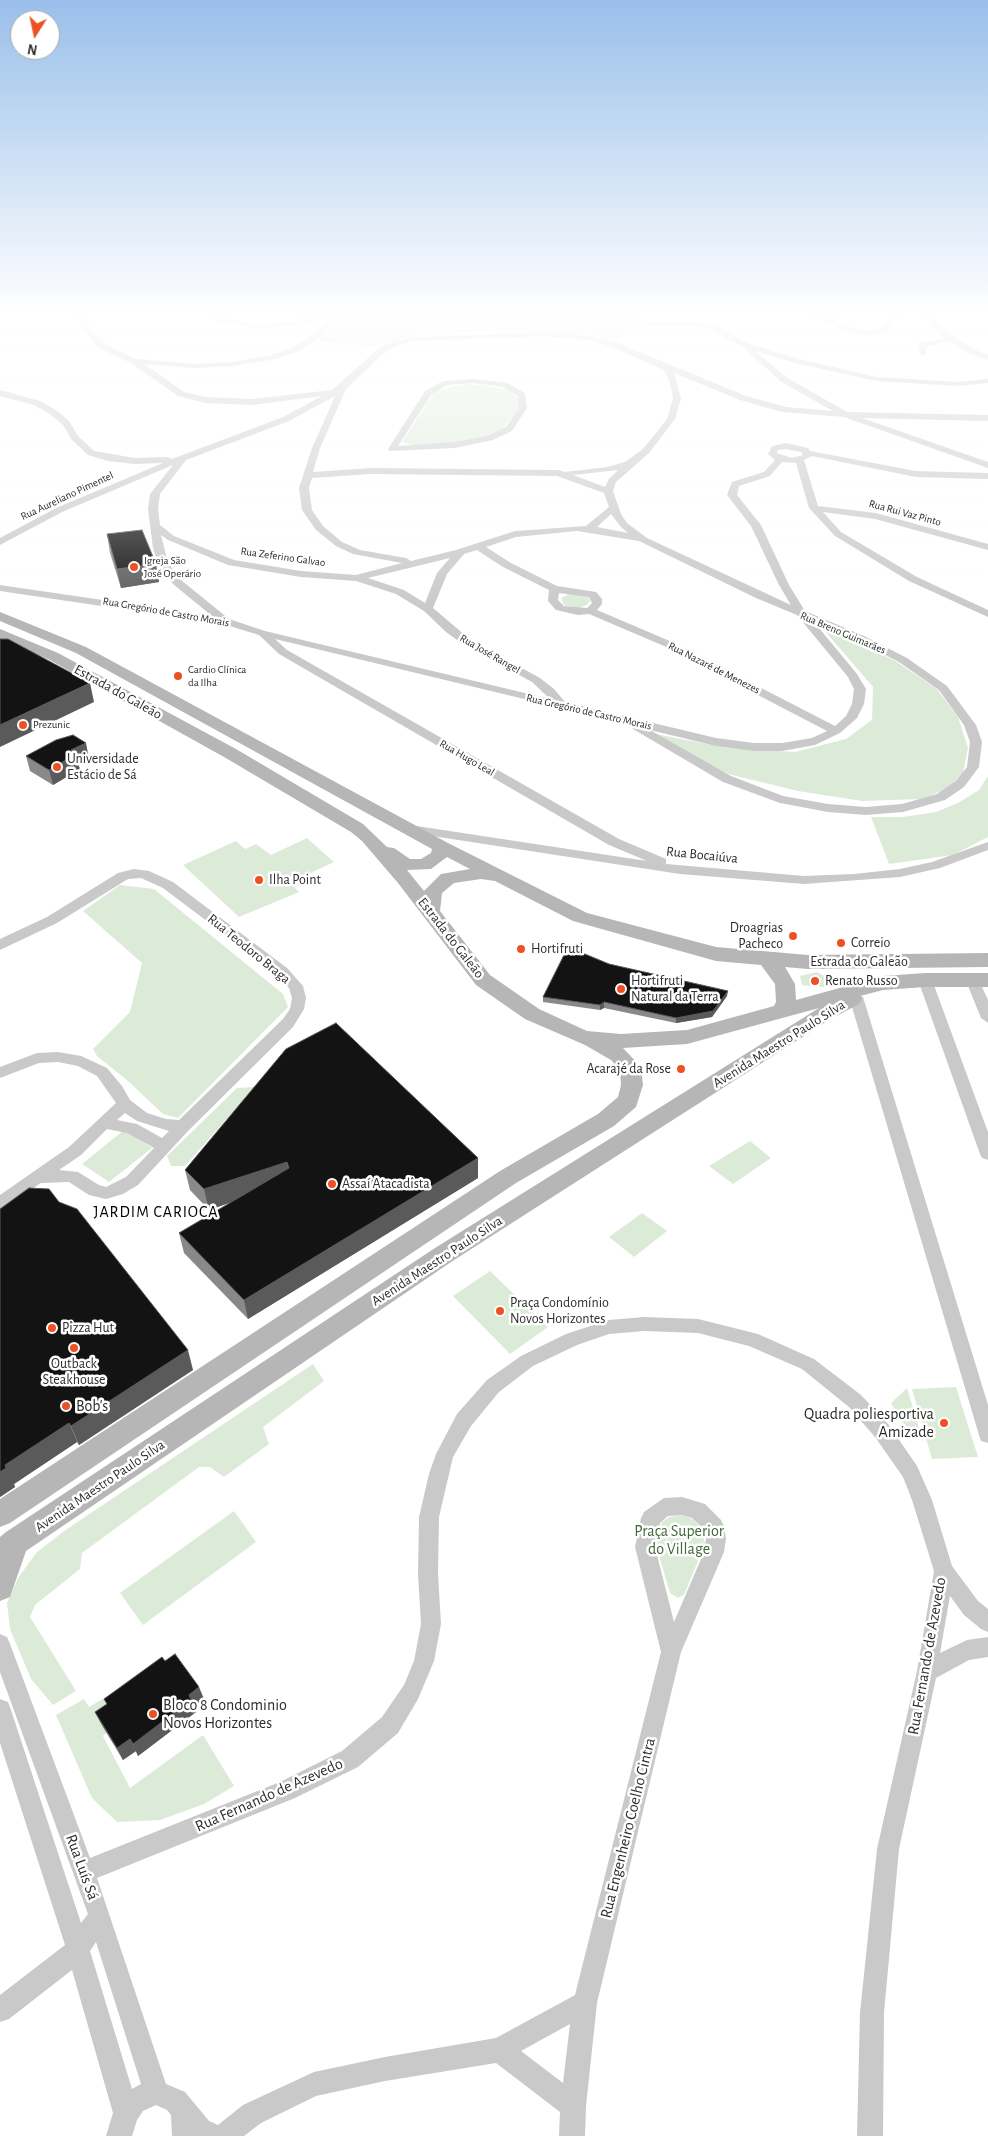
<!DOCTYPE html>
<html>
<head>
<meta charset="utf-8">
<style>
	body { margin:0 }
	#map { position:relative; width:988px; height:2136px; overflow:hidden; background:#fff; font-family:"Alegreya Sans",sans-serif }
	canvas { display:block }
	.north { position:absolute; left:10px; top:10px; width:50px; height:50px; box-sizing:border-box; background:#fff; border:1px solid #ababab; border-radius:50%; rotate:190deg; font-size:14px; font-weight:700; line-height:20px; text-align:center; color:#2c2c2c }
	.north::after { content:''; display:block; margin:auto; width:18px; height:22px; background:#ed5023; clip-path:polygon(50% 0,100% 100%,50% 72%,0 100%) }
</style>
</head>
<body>
<div id="map">
<canvas width="988" height="2136"></canvas>
<div class="north">N</div>
</div>
<script>
const ctx = document.querySelector('canvas').getContext('2d');
ctx.lineJoin = 'round';
function paint(path, color) { ctx.fillStyle = color; ctx.fill(path, 'evenodd'); }
const poly = rows => new Path2D(rows.map(r => 'M' + r).join(''));
function trace(path, color, width, dash) { ctx.strokeStyle = color; ctx.lineWidth = width; ctx.lineCap = dash ? 'butt' : 'round'; ctx.setLineDash(dash || []); ctx.stroke(path); }
function write(font, color, halo, rows, align = 'center') {
  ctx.font = font + ' "Alegreya Sans",sans-serif'; ctx.lineWidth = 5; ctx.setLineDash([]); ctx.textBaseline = 'middle'; ctx.strokeStyle = halo; ctx.fillStyle = color; for (const [text, x, y, turn = 0] of rows) {
    ctx.save(); ctx.translate(x, y); ctx.rotate((+turn || 0) * Math.PI / 180); ctx.textAlign = isNaN(turn) ? turn : align; if (halo) ctx.strokeText(text, 0, 0); ctx.fillText(text, 0, 0); ctx.restore();
  }
}
const green = poly([
	[341,314,449,314,480,318,514,317,525,314,605,314,650,327,613,340,590,336,530,331,434,333,399,339,377,347,318,341],
	[465,384,482,385,508,390,521,400,521,405,503,429,492,435,454,444,413,445,402,442,435,391],
	[571,593,588,597,590,601,587,605,578,608,564,605,561,598],
	[823,629,851,638,897,662,937,689,958,717,968,748,963,773,949,788,922,799,862,801,798,791,728,774,650,733,728,748,795,752,846,739,872,720,873,687],
	[988,776,988,837,953,855,889,864,871,817,903,817,936,812,958,803,979,790],
	[307,838,334,862,302,877,306,882,294,887,299,892,239,917,183,865,236,841,245,849,256,844,271,855],
	[120,885,154,889,283,994,288,1007,178,1118,163,1114,128,1081,97,1056,93,1049,130,1012,142,963,83,911],
	[817,972,826,977,827,984,824,987,802,985,800,976],
	[255,1087,185,1166,171,1166,167,1156,237,1088],
	[124,1130,152,1148,109,1182,82,1164],
	[750,1141,771,1158,733,1184,709,1166],
	[642,1213,667,1231,634,1257,609,1237],
	[490,1271,548,1327,510,1354,453,1296],
	[313,1364,324,1381,263,1427,269,1444,224,1477,210,1467,199,1467,82,1553,80,1569,35,1605,30,1617,76,1691,53,1705,31,1679,10,1629,7,1603,18,1578,37,1552,67,1529],
	[956,1387,978,1457,932,1459,912,1389],
	[907,1388,923,1441,900,1420,891,1403],
	[234,1511,256,1542,143,1625,120,1593],
	[683,1515,694,1520,702,1528,705,1544,684,1595,678,1598,670,1593,655,1542,662,1522,669,1517],
	[155,1668,166,1682,103,1736,130,1788,203,1735,234,1786,204,1804,160,1820,117,1822,92,1798,56,1715,84,1699,89,1707]
]);
const minor = poly([
	[78,314,86,314,89,327,105,344,136,359,194,364,233,362,271,355,291,348,318,330,327,318,296,326,257,328,218,322,207,314,216,314,223,318,257,324,296,322,325,314,338,314,324,334,311,344,297,352,276,359,233,366,194,368,144,364,184,392,205,397,252,399,332,390,379,348,393,341,414,337,545,332,588,336,618,343,746,396,786,407,833,411,780,381,743,347,713,331,702,327,638,325,610,314,621,314,639,321,702,323,719,327,747,343,803,360,877,377,958,382,988,379,988,383,958,386,877,381,798,364,755,351,786,377,847,412,988,415,988,421,862,418,988,462,988,468,844,417,782,412,740,400,674,373,681,398,675,419,649,453,616,482,613,491,621,514,627,523,647,538,791,605,779,585,751,526,727,495,732,482,764,472,775,460,768,454,772,446,786,443,808,448,810,451,916,471,988,473,988,479,916,477,812,456,804,460,818,506,876,513,988,544,988,550,875,519,823,512,841,532,917,577,988,610,988,617,909,581,835,536,809,508,796,463,782,462,770,476,739,486,737,495,761,525,789,585,805,611,864,636,907,658,947,686,976,725,982,742,979,767,964,787,945,800,903,812,866,815,828,812,780,803,723,782,633,729,632,725,275,639,287,650,619,839,666,859,666,864,804,876,854,874,900,869,932,862,988,842,988,850,940,868,900,877,804,884,680,874,406,832,404,829,410,825,647,861,609,845,279,654,259,635,223,624,0,591,0,585,212,616,173,584,158,563,153,548,148,509,150,494,173,465,62,512,0,545,0,538,56,508,163,463,135,464,108,461,88,455,72,440,63,425,50,414,34,405,0,396,0,390,40,401,56,410,69,421,78,436,94,451,135,458,168,457,172,459,283,417,322,396,252,405,205,403,178,396,131,363,99,348,81,328,78,314],
	[545,336,588,340,612,347,664,370,670,383,673,398,667,419,643,449,625,462,607,467,565,472,558,470,371,468,313,472,320,448,346,389,385,352,399,345,414,341,545,336],
	[335,396,312,448,299,488,302,510,316,530,336,546,353,554,402,563,356,575,301,571,234,560,174,536,160,525,158,509,160,494,186,460,289,421,335,396],
	[786,449,801,452,803,455,792,458,777,453,778,450,786,449],
	[618,470,609,479,605,487,573,475,618,470],
	[371,474,557,476,604,493,609,507,586,526,515,531,456,550,411,561,406,558,360,550,342,542,323,526,312,510,309,488,312,478,371,474],
	[611,514,621,527,628,533,597,527,611,514],
	[577,531,639,541,756,598,797,615,848,677,854,689,852,704,846,716,835,726,672,642,597,610,602,604,602,599,596,592,557,586,511,563,486,547,516,537,577,531],
	[161,535,168,540,228,565,301,577,356,581,396,594,424,611,446,632,464,645,532,682,550,699,265,631,229,619,181,580,168,563,161,535],
	[477,550,503,567,549,590,548,601,556,610,578,615,589,614,664,646,827,731,812,738,782,743,754,743,716,738,565,702,554,689,540,678,472,641,433,608,447,574,464,554,477,550],
	[450,558,437,573,425,603,404,590,368,578,450,558],
	[559,593,589,597,592,603,587,608,564,606,558,600,559,593],
	[814,622,856,640,899,662,939,690,964,725,970,742,967,767,956,781,937,794,902,804,866,807,828,804,783,796,731,776,650,730,716,746,754,751,782,751,815,745,840,733,857,718,864,704,866,689,857,674,814,622],
	[464,314,511,314,507,316,468,316,464,314],
	[811,314,821,314,852,328,870,331,883,327,893,314,901,314,889,331,870,335,847,332,811,314],
	[925,314,933,314,937,324,946,331,973,349,988,355,988,360,967,353,950,341,926,347,926,355,920,355,919,343,945,338,931,327,925,314],
	[474,379,508,383,525,393,527,408,512,431,493,440,455,448,389,451,388,449,425,391,443,381,474,379],
	[474,383,503,387,518,396,519,408,506,427,487,436,455,442,398,446,431,395,447,385,474,383],
	[134,869,149,871,173,882,287,968,303,986,306,998,304,1009,293,1027,189,1130,138,1185,123,1194,106,1199,89,1195,69,1182,41,1183,0,1209,0,1195,69,1147,116,1103,97,1076,78,1066,58,1062,39,1063,0,1078,0,1067,37,1053,58,1052,81,1056,107,1068,122,1086,130,1100,147,1113,166,1119,179,1120,283,1019,290,1009,292,998,289,988,277,974,163,888,141,878,128,879,57,923,0,950,0,939,47,917,118,873,134,869],
	[125,1113,137,1121,169,1131,162,1138,137,1124,117,1120,125,1113],
	[107,1129,127,1133,154,1148,126,1177,106,1187,99,1185,78,1172,59,1170,81,1155,107,1129],
	[925,975,932,980,988,1132,988,1160,982,1158,980,1154,918,980,925,975],
	[973,976,978,978,988,1000,988,1023,981,1018,966,981,973,976],
	[856,992,863,997,988,1405,988,1443,981,1441,979,1435,849,997,856,992],
	[644,1317,698,1319,758,1334,814,1359,861,1395,889,1425,917,1466,932,1500,952,1566,978,1601,988,1609,988,1632,981,1629,964,1615,950,1596,940,1653,967,1640,988,1637,988,1657,969,1660,936,1678,899,1849,884,2013,883,2136,857,2136,860,2013,877,1849,917,1671,934,1571,912,1500,903,1477,875,1437,849,1407,802,1369,749,1346,698,1333,644,1331,609,1334,577,1345,533,1366,499,1392,471,1426,453,1457,439,1517,438,1574,441,1624,434,1661,418,1699,398,1733,358,1767,295,1798,97,1878,166,2084,185,2092,209,2121,218,2125,243,2105,314,2072,385,2057,496,2038,575,1995,661,1652,635,1547,641,1518,644,1512,664,1498,682,1497,705,1504,721,1520,724,1526,726,1539,724,1552,681,1652,597,2003,586,2106,585,2136,559,2136,560,2112,496,2063,385,2081,316,2096,261,2123,244,2136,172,2136,171,2115,167,2110,156,2105,143,2111,137,2120,132,2136,106,2136,113,2113,72,1970,9,2019,0,2022,0,1995,65,1945,0,1743,0,1699,8,1702,11,1710,81,1923,88,1914,0,1672,0,1634,7,1637,10,1644,90,1858,280,1782,342,1751,382,1717,404,1685,414,1661,421,1624,418,1574,419,1517,429,1474,436,1454,457,1414,487,1380,521,1356,566,1334,609,1320,644,1317],
	[682,1515,692,1518,705,1530,706,1539,704,1552,674,1622,655,1547,660,1523,668,1516,682,1515],
	[96,1942,141,2084,132,2089,90,1951,96,1942],
	[570,2024,563,2083,521,2051,570,2024]
]);
const secondary = poly([
	[0,612,86,647,448,843,587,913,716,947,808,955,988,953,988,967,808,969,785,967,795,984,796,1000,883,976,925,973,988,973,988,987,925,987,883,990,860,996,862,999,859,1004,829,1020,451,1262,26,1551,10,1597,0,1601,0,1537,6,1532,435,1248,819,1008,687,1044,623,1048,641,1067,643,1085,636,1107,614,1126,516,1183,10,1523,0,1527,0,1499,500,1171,598,1114,618,1097,621,1085,620,1070,611,1060,585,1045,525,1019,476,985,398,883,362,841,351,832,224,757,48,659,0,639,0,629,58,653,236,749,363,824,387,847,394,848,410,859,421,859,431,853,432,849,76,653,0,621,0,612],
	[447,857,470,869,441,874,424,891,407,870,431,869,447,857],
	[481,879,495,881,573,921,716,961,761,965,775,984,776,1002,774,1006,687,1030,621,1034,587,1031,539,1009,490,975,440,911,442,893,454,883,481,879]
]);
const wall = poly([
	[107,534,156,564,159,582,121,588,110,553],
	[26,756,89,759,78,764,80,769,53,785,30,771],
	[609,964,727,996,712,1017,676,1023,604,1008,600,1010,543,1002,543,997],
	[286,1049,478,1158,478,1178,248,1319,184,1253,179,1233,231,1202,209,1210,190,1190,185,1170],
	[0,1209,193,1370,79,1445,77,1442,14,1484,15,1487,0,1497],
	[204,1699,194,1707,196,1712,138,1756,136,1751,123,1760,101,1724,95,1712]
]);
const shadedWall = poly([
	[156,564,159,582,121,588,117,569],
	[90,683,94,702,0,747,0,725],
	[86,743,89,759,78,764,80,769,53,785,49,770,71,750],
	[728,991,727,996,712,1017,676,1023,676,1018],
	[604,1002,604,1008,600,1010,600,1005],
	[478,1158,478,1178,248,1319,244,1300],
	[287,1162,290,1182,209,1210,204,1189],
	[188,1350,193,1370,79,1445,71,1426],
	[69,1423,77,1442,14,1484,15,1487,0,1497,0,1472,5,1465],
	[199,1687,204,1699,194,1707,196,1712,138,1756,133,1744,189,1695],
	[130,1739,136,1751,123,1760,117,1748]
]);
const building = poly([
	[142,530,156,564,117,569,107,534,142,530],
	[0,639,8,639,90,683,0,725,0,639],
	[73,735,86,743,71,750,76,754,49,770,26,756,56,740,73,735],
	[568,947,609,964,728,991,713,1011,676,1018,604,1002,600,1005,543,997,568,947],
	[336,1023,478,1158,244,1300,179,1233,289,1168,287,1162,204,1189,185,1170,286,1049,336,1023],
	[29,1188,49,1189,59,1202,77,1209,188,1350,71,1426,69,1423,5,1465,6,1468,0,1472,0,1209,29,1188],
	[175,1654,199,1687,189,1695,191,1700,133,1744,130,1739,117,1748,95,1712,107,1704,104,1699,162,1657,165,1661,175,1654]
]);
const markers = [
	[134,567,5,"#ed5023"],
	[178,676,5,"#ed5023"],
	[23,725,5,"#ed5023"],
	[57,767,5,"#ed5023"],
	[259,880,5,"#ed5023"],
	[793,936,5,"#ed5023"],
	[841,943,5,"#ed5023"],
	[521,949,5,"#ed5023"],
	[815,981,5,"#ed5023"],
	[621,989,5,"#ed5023"],
	[681,1069,5,"#ed5023"],
	[332,1184,5,"#ed5023"],
	[500,1311,5,"#ed5023"],
	[52,1328,5,"#ed5023"],
	[74,1348,5,"#ed5023"],
	[66,1406,5,"#ed5023"],
	[944,1423,5,"#ed5023"],
	[153,1714,5,"#ed5023"]
];
const farStreetnames = [
	["Rua Aureliano Pimentel",67,496,-25],
	["Rua Rui Vaz Pinto",905,513,15],
	["Rua Zeferino Galvao",283,557,8],
	["Rua Gregório de Castro Morais",166,612,10],
	["Rua Breno Guimarães",843,633,23],
	["Rua José Rangel",490,654,30],
	["Rua Nazaré de Menezes",714,668,27],
	["Rua Gregório de Castro Morais",589,712,13],
	["Rua Hugo Leal",467,758,30]
];
const farPoinames = [
	["Igreja São",144,561],
	["José Operário",144,574],
	["Cardio Clínica",188,670],
	["da Ilha",188,683],
	["Prezunic",33,725]
];
const streetNames = [
	["Estrada do Galeão",118,692,29],
	["Rua Bocaiúva",702,855,6],
	["Estrada do Galeão",451,938,52],
	["Rua Teodoro Braga",249,949,39],
	["Estrada do Galeão",859,962],
	["Avenida Maestro Paulo Silva",779,1044,-32],
	["Avenida Maestro Paulo Silva",437,1261,-33],
	["Avenida Maestro Paulo Silva",100,1486,-34]
];
const poiNames = [
	["Universidade",67,759],
	["Estácio de Sá",67,775],
	["Ilha Point",269,880],
	["Droagrias",783,928,"right"],
	["Pacheco",783,944,"right"],
	["Correio",851,943],
	["Hortifruti",531,949],
	["Hortifruti",631,981],
	["Natural da Terra",631,997],
	["Renato Russo",825,981],
	["Acarajé da Rose",671,1069,"right"],
	["Assaí Atacadista",342,1184],
	["Praça Condomínio",510,1303],
	["Novos Horizontes",510,1319],
	["Pizza Hut",62,1328],
	["Outback",74,1364,"center"],
	["Steakhouse",74,1380,"center"]
];
const quarterNames = [
	["JARDIM CARIOCA",156,1212]
];
const nearPoinames = [
	["Bob's",76,1406],
	["Quadra poliesportiva",934,1414,"right"],
	["Amizade",934,1432,"right"],
	["Bloco 8 Condominio",163,1705],
	["Novos Horizontes",163,1723]
];
const nearParknames = [
	["Praça Superior",679,1531],
	["do Village",679,1549]
];
const nearStreetnames = [
	["Rua Fernando de Azevedo",927,1656,-80],
	["Rua Fernando de Azevedo",269,1795,-24],
	["Rua Engenheiro Coelho Cintra",628,1828,-76],
	["Rua Luís Sá",82,1867,70]
];
paint(green, '#dcebd8');
paint(minor, '#c9c9c9');
paint(secondary, '#b6b6b6');
paint(wall, '#898989');
paint(shadedWall, '#5a5a5a');
paint(building, '#131313');
trace(building, '#5a5a5a', 1);
const sky = ctx.createLinearGradient(0, 0, 0, 613);
sky.addColorStop(0, '#99bfea');
sky.addColorStop(0.51, '#fff');
sky.addColorStop(1, '#ffffff00');
ctx.fillStyle = sky;
ctx.fillRect(0, 0, 988, 613);
for (const [x, y, r, color] of markers) { const dot = new Path2D(); dot.arc(x, y, r, 0, 2 * Math.PI); ctx.fillStyle = color; ctx.fill(dot); trace(dot, '#fff', 2); }
write('11px', '#2c2c2c', '#fff', farStreetnames);
write('11px', '#2c2c2c', '#fff', farPoinames, 'left');
write('14px', '#2c2c2c', '#fff', streetNames);
write('14px', '#2c2c2c', '#fff', poiNames, 'left');
ctx.letterSpacing = '1px';
write('16px', '#000', '#fff', quarterNames);
ctx.letterSpacing = '0px';
write('16px', '#2c2c2c', '#fff', nearPoinames, 'left');
write('16px', '#406938', '#fff', nearParknames);
write('16px', '#2c2c2c', '#fff', nearStreetnames);
</script>
</body>
</html>
